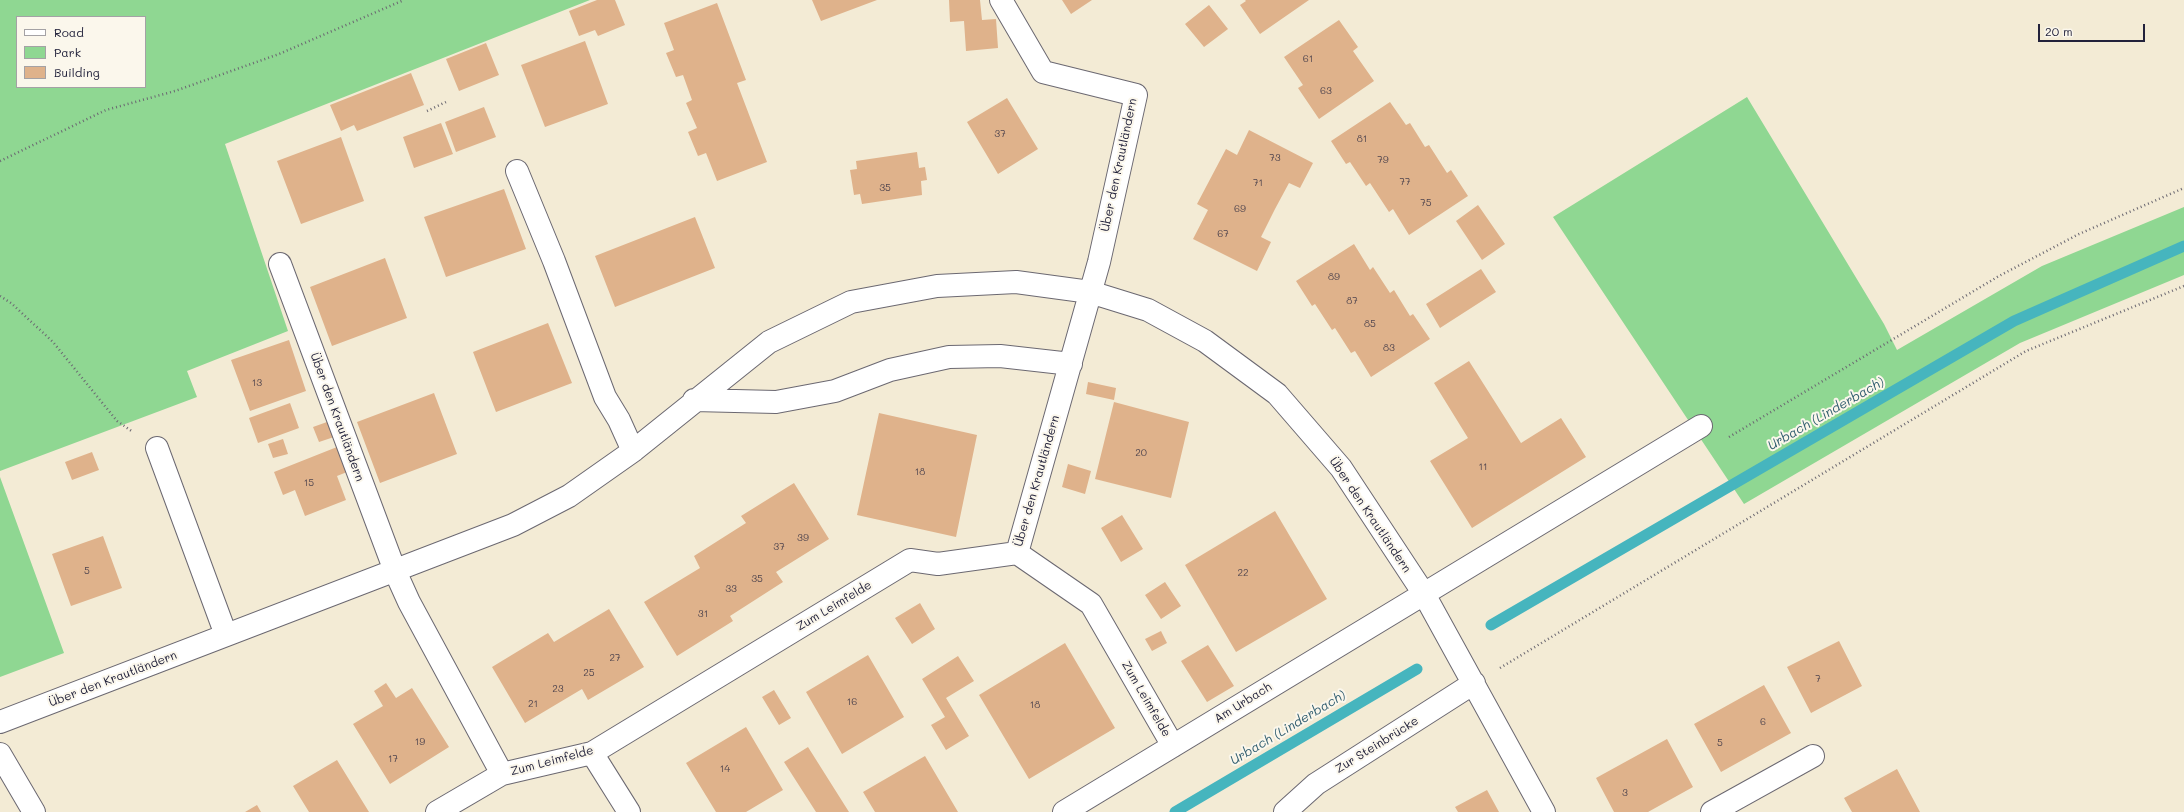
<!DOCTYPE html>
<html>
<head>
<meta charset="utf-8">
<style>
	body { margin:0 }
	#map { position:relative; width:2184px; height:812px; overflow:hidden; background:#f3ebd5; font-family:Mali,sans-serif }
	canvas { display:block }
	.legend { position:absolute; left:16px; top:16px; width:130px; height:72px; box-sizing:border-box; background:#fbf7ec; border:1px solid #a4a2a5; margin:0; padding:5px 7px; list-style:none; font-size:12px; color:#22223b }
	.legend li { display:flex; align-items:center; gap:8px; height:20px }
	.legend b { width:20px; border:1px solid #a4a2a5 }
	.scale { position:absolute; left:2038px; top:24px; width:107px; height:18px; box-sizing:border-box; border:2px solid #22223b; border-top:0; padding-left:5px; font-size:12px; line-height:14px; white-space:nowrap; color:#22223b; -webkit-text-stroke:3px #fbf7ec; paint-order:stroke }
</style>
</head>
<body>
<div id="map">
<canvas width="2184" height="812"></canvas>
<ul class="legend">
<li><b style="height:5px;background:#fff"></b>Road</li>
<li><b style="height:11px;background:#8fd792"></b>Park</li>
<li><b style="height:11px;background:#dfb28b"></b>Building</li>
</ul>
<div class="scale">20 m</div>
</div>
<script>
const ctx = document.querySelector('canvas').getContext('2d');
ctx.lineJoin = 'round';
function paint(path, color) { ctx.fillStyle = color; ctx.fill(path, 'evenodd'); }
const poly = rows => new Path2D(rows.map(r => 'M' + r).join(''));
function trace(path, color, width, dash) { ctx.strokeStyle = color; ctx.lineWidth = width; ctx.lineCap = dash ? 'butt' : 'round'; ctx.setLineDash(dash || []); ctx.stroke(path); }
function write(font, color, halo, rows, align = 'center') {
  ctx.font = font + ' Mali,sans-serif'; ctx.lineWidth = 4; ctx.setLineDash([]); ctx.textBaseline = 'middle'; ctx.strokeStyle = halo; ctx.fillStyle = color; for (const [text, x, y, turn = 0] of rows) {
    ctx.save(); ctx.translate(x, y); ctx.rotate((+turn || 0) * Math.PI / 180); ctx.textAlign = isNaN(turn) ? turn : align; if (halo) ctx.strokeText(text, 0, 0); ctx.fillText(text, 0, 0); ctx.restore();
  }
}
const green = poly([
	[0,0,590,0,225,144,288,331,187,371,197,397,0,471],
	[17,17,145,17,145,87,17,87],
	[1747,97,1884,324,1897,350,2042,266,2184,207,2184,275,2020,343,1744,504,1553,217],
	[0,477,64,653,0,677]
]);
const stream = poly([
	[1491,625,2014,321,2184,246],
	[1175,812,1417,669]
]);
const building = poly([
	[597,0,615,0,625,25,598,36,595,30,579,36,569,11],
	[812,0,877,0,821,21],
	[949,0,980,0,982,20,996,19,998,48,966,51,964,21,950,22],
	[1062,0,1092,0,1071,14],
	[1245,0,1309,0,1260,34,1240,5,1246,1],
	[717,3,746,80,737,83,767,162,717,181,706,153,698,156,688,132,697,128,686,103,692,100,683,75,676,77,666,53,674,50,664,23],
	[1209,5,1228,29,1204,47,1185,24],
	[1339,20,1358,47,1353,51,1374,81,1319,119,1298,88,1303,85,1284,57],
	[585,41,608,104,545,127,521,65],
	[486,43,499,75,459,91,446,59],
	[411,73,424,105,357,131,354,125,341,131,330,105],
	[1007,98,1038,149,998,174,967,122],
	[1390,102,1406,125,1410,123,1425,147,1429,145,1447,173,1451,170,1468,196,1409,235,1393,209,1389,212,1370,183,1366,186,1350,162,1346,164,1331,141],
	[484,107,496,137,456,152,445,122],
	[441,123,453,154,414,168,403,137],
	[1249,130,1313,163,1300,188,1289,183,1275,209,1261,237,1271,242,1257,271,1193,239,1208,210,1197,204,1226,149,1237,155],
	[341,137,364,201,301,224,277,161],
	[917,152,919,168,925,167,927,180,921,181,922,195,862,204,860,194,854,195,850,170,857,169,856,161],
	[504,189,526,249,446,277,424,217],
	[1478,205,1505,244,1482,260,1456,221],
	[695,217,715,268,615,307,595,256],
	[1354,244,1370,270,1373,267,1390,293,1394,290,1410,316,1413,314,1430,339,1371,377,1355,351,1351,353,1335,328,1332,330,1315,304,1312,306,1296,281],
	[385,258,407,318,332,346,310,287],
	[1481,269,1496,292,1440,328,1426,304],
	[548,323,572,383,496,412,473,352],
	[289,340,306,391,250,411,231,360],
	[1469,361,1521,443,1561,418,1586,457,1472,528,1430,461,1468,438,1434,383],
	[1088,382,1116,388,1114,400,1086,394],
	[434,393,457,454,380,483,357,422],
	[1114,402,1189,422,1171,498,1095,479],
	[290,403,299,428,258,443,249,418],
	[879,413,977,435,956,537,857,515],
	[327,422,334,437,319,442,313,427],
	[283,439,288,454,273,458,268,444],
	[337,447,347,472,337,476,346,500,305,516,295,490,283,495,274,472],
	[92,452,99,470,72,480,65,462],
	[1068,464,1091,471,1085,494,1062,487],
	[794,483,829,539,776,572,783,582,730,616,733,621,677,656,644,602,700,568,694,556,746,523,741,516],
	[1275,511,1327,599,1236,652,1185,565],
	[1122,515,1143,549,1121,562,1101,528],
	[103,536,122,588,71,606,52,554],
	[1165,582,1181,606,1161,619,1145,595],
	[920,603,935,629,912,644,895,618],
	[609,609,644,667,588,700,582,689,525,723,492,667,548,633,554,642],
	[1161,631,1167,643,1152,651,1145,639],
	[1839,641,1862,686,1811,713,1787,667],
	[1065,643,1115,728,1029,779,979,695],
	[1208,645,1234,686,1207,702,1181,661],
	[868,655,904,717,842,754,806,692],
	[958,656,974,681,946,698,969,736,946,750,931,725,945,717,922,679],
	[386,683,396,698,412,688,449,747,390,784,353,724,383,706,374,691],
	[1764,685,1791,733,1721,772,1694,724],
	[774,690,791,718,779,725,762,697],
	[746,727,783,790,746,812,716,812,686,763],
	[1667,739,1693,787,1648,812,1614,812,1596,778],
	[808,747,849,812,816,812,784,762],
	[925,756,958,812,875,812,863,792],
	[337,760,369,812,309,812,293,786],
	[1897,769,1920,812,1852,812,1844,798],
	[1487,790,1499,812,1458,812,1455,807],
	[257,805,261,812,245,812]
]);
const path = poly([
	[427,111,446,102],
	[0,161,106,110,175,91,279,54,404,0],
	[0,296,11,303,53,342,117,421,133,432],
	[1729,437,1999,276,2079,234,2184,188],
	[1500,668,2026,351,2184,286]
]);
const minor = poly([
	[1001,0,1043,72,1136,95,1099,262,1017,553],
	[517,171,554,261,605,397,619,420,633,451],
	[280,264,395,571,409,602,502,774],
	[694,400,776,402,835,391,890,370,949,357,1000,356,1071,364],
	[157,448,226,635],
	[0,722,513,525,569,496,633,451,769,342,851,302,937,286,1016,282,1090,292,1148,310,1205,341,1277,394,1341,468,1424,594,1544,812],
	[592,753,629,812],
	[0,754,34,812],
	[437,812,502,774,592,753,910,560,938,564,1017,553,1091,604,1173,746],
	[1064,812,1701,426],
	[1285,812,1316,784,1474,683],
	[1712,812,1813,756]
]);
const numberNames = [
	["61",1308,59],
	["63",1326,91],
	["37",1000,134],
	["81",1362,139],
	["73",1275,158],
	["79",1383,160],
	["77",1405,182],
	["71",1258,183],
	["35",885,188],
	["75",1426,203],
	["69",1240,209],
	["67",1223,234],
	["89",1334,277],
	["87",1352,301],
	["85",1370,324],
	["83",1389,348],
	["13",257,383],
	["20",1141,453],
	["11",1483,467],
	["18",920,472],
	["15",309,483],
	["39",803,538],
	["37",779,547],
	["5",87,571],
	["22",1243,573],
	["35",757,579],
	["33",731,589],
	["31",703,614],
	["27",615,658],
	["25",589,673],
	["7",1818,679],
	["23",558,689],
	["16",852,702],
	["21",533,704],
	["18",1035,705],
	["6",1763,722],
	["19",420,742],
	["5",1720,743],
	["17",393,759],
	["14",725,769],
	["3",1625,793]
];
const streetNames = [
	["Über den Krautländern",1119,165,-78],
	["Über den Krautländern",337,417,70],
	["Über den Krautländern",1037,481,-74],
	["Über den Krautländern",1370,515,56],
	["Zum Leimfelde",834,606,-31],
	["Über den Krautländern",113,679,-21],
	["Zum Leimfelde",1146,699,60],
	["Am Urbach",1243,703,-32],
	["Zur Steinbrücke",1377,745,-32],
	["Zum Leimfelde",552,761,-15]
];
const waterNames = [
	["Urbach (Linderbach)",1826,414,-30],
	["Urbach (Linderbach)",1288,728,-31]
];
paint(green, '#8fd792');
trace(stream, '#46b5be', 11);
paint(building, '#dfb28b');
trace(minor, '#6b6871', 24);
trace(path, '#6b6871', 2.5, [1, 3]);
trace(minor, '#fff', 22);
write('10px', '#51464f', null, numberNames);
write('12px', '#22223b', '#fbf7ec', streetNames);
write('italic 13px', '#305d6f', '#fbf7ec', waterNames);
</script>
</body>
</html>
